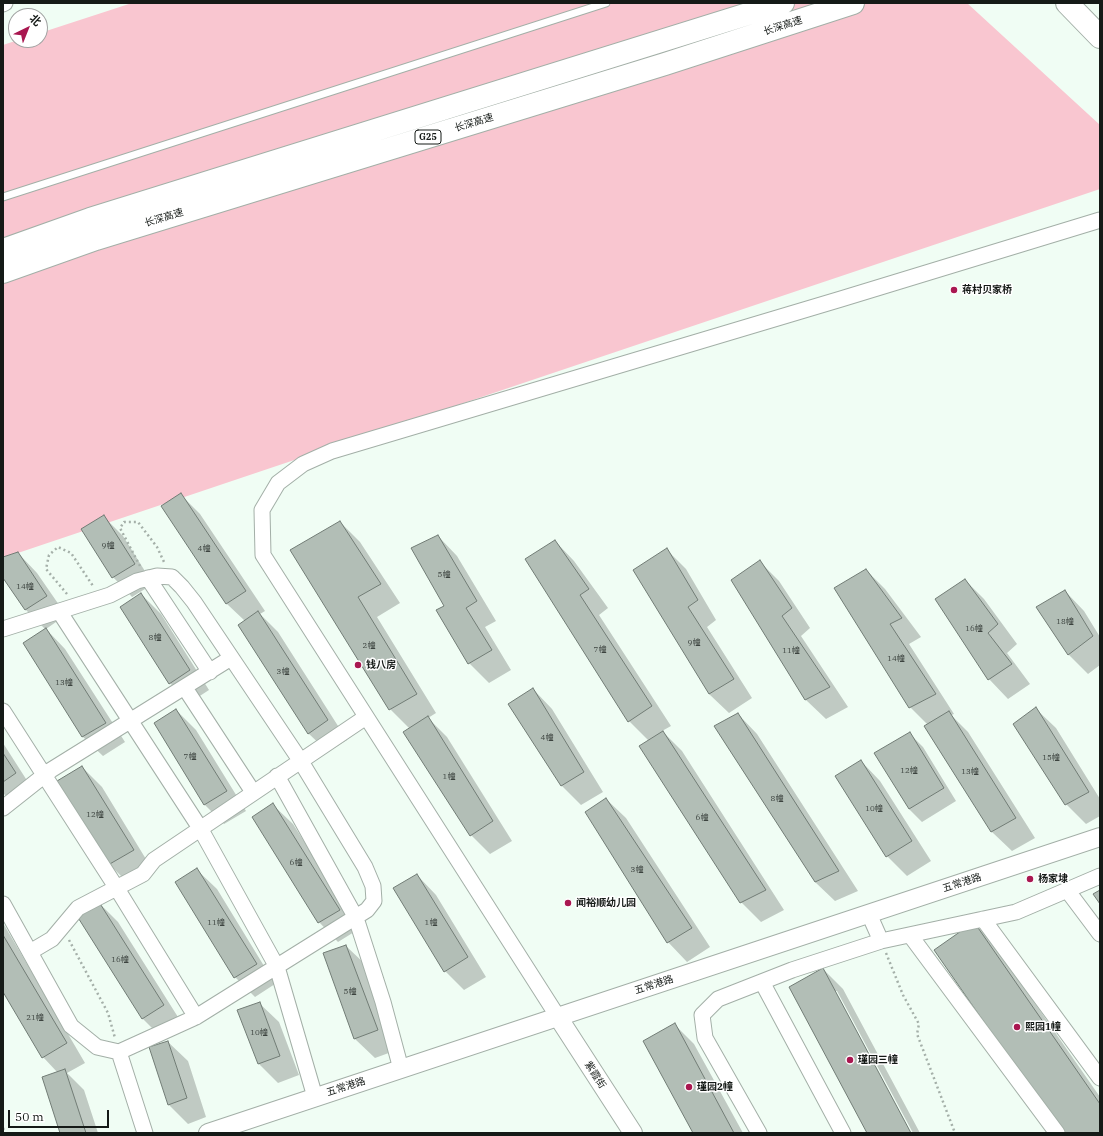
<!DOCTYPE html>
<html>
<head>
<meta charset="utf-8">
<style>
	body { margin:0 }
	#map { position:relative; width:1103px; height:1136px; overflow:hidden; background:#f0fdf4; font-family:"IBM Plex Serif","Noto Sans SC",serif }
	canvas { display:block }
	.frame { position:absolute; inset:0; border:4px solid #151a17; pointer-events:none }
	.north { position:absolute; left:8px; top:8px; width:40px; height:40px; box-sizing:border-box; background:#fff; border:1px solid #a1a3a2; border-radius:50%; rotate:43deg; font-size:11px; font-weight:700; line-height:16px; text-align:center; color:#151a17 }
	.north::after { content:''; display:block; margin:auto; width:14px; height:18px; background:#a91750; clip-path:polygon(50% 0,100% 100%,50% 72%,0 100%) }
	.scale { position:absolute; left:8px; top:1110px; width:101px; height:18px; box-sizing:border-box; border:2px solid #151a17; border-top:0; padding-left:5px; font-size:12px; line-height:14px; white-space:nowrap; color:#151a17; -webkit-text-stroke:3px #fff; paint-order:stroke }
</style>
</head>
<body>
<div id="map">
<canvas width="1103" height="1136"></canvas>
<div class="frame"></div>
<div class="north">北</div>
<div class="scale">50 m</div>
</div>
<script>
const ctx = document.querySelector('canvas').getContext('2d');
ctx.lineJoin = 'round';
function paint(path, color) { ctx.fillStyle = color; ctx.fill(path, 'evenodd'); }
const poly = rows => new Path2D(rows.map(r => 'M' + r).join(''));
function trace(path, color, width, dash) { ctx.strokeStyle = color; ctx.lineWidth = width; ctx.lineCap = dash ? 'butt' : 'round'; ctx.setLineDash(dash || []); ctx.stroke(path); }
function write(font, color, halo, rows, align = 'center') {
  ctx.font = font + ' "IBM Plex Serif","Noto Sans SC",serif'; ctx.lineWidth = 3; ctx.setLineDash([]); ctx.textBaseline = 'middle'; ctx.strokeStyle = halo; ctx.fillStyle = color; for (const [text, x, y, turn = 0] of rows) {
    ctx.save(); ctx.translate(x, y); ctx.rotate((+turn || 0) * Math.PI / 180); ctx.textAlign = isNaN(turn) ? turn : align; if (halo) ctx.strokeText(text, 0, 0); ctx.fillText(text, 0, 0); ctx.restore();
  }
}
const green = poly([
	[132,3,967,3,1100,125,1100,189,3,558,3,45,18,40,40,40,40,33]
]);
const shadow = poly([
	[181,495,200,514,265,611,260,614,278,632,347,740,328,752,308,733,245,621,227,604,163,507],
	[103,516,123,536,153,584,132,597,113,577],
	[340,522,360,542,400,603,377,617,436,713,428,718,447,737,512,841,490,854,471,835,410,729,390,709,292,550],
	[438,536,457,556,496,621,485,627,511,670,489,683,469,663,438,610,445,606],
	[555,541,574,561,608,608,599,615,671,726,662,731,682,751,784,910,761,922,741,902,649,741,629,721],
	[667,550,686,569,716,620,707,627,752,698,729,713,709,694],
	[18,553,37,573,66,615,46,629,65,649,125,742,103,756,83,737,24,643,46,630,26,610,3,576,3,558],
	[760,562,779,581,810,628,801,636,848,707,826,719,806,700,732,580],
	[866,570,885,589,921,637,909,644,954,714,951,715,968,732,1035,838,1012,851,992,832,925,726,928,725,910,707,836,588],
	[965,580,984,599,1017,644,1007,653,1030,684,1008,699,989,679],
	[1065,591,1084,611,1100,637,1100,665,1088,674,1069,655,1038,607],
	[141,594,161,614,209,690,189,703,170,683],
	[533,689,552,709,603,792,581,805,562,786,509,704],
	[1036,709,1056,728,1100,799,1100,816,1086,824,1066,804],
	[176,710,196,730,246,811,224,824,205,805,155,724],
	[738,714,757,734,858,891,835,901,815,882],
	[910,734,923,747,956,801,922,822,909,809],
	[3,743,35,793,15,805,3,793],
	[861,761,880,781,931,861,907,876,887,856,836,777],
	[82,767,102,787,152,869,129,884,109,864],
	[606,799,626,818,710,947,687,962,668,942],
	[273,805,293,824,359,929,338,942,319,922],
	[197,870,217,889,275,984,255,997,235,977],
	[417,875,436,895,486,977,464,990,445,971],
	[99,903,118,922,183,1025,162,1038,142,1018],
	[3,923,85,1063,67,1073,84,1090,98,1133,62,1133,58,1073,43,1057,3,990],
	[974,923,993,943,1100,1097,1100,1133],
	[346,946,366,965,397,1050,375,1058,355,1039],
	[823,969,843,989,920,1133,913,1133,837,991,835,991,910,1133,868,1133],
	[259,1003,279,1022,299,1075,278,1083,259,1064],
	[675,1025,694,1044,743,1133,694,1133],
	[168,1042,188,1061,206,1117,188,1124,168,1104]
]);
const building = poly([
	[181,493,246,591,226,604,161,506,181,493],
	[104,515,135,564,112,578,81,529,104,515],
	[340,521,381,584,358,597,417,694,389,710,290,550,340,521],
	[438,535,477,601,466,608,492,650,468,664,436,610,444,606,411,548,438,535],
	[555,540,589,589,580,595,652,706,628,722,525,559,555,540],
	[667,548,698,600,688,607,734,679,709,694,633,570,667,548],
	[18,552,47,596,25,610,3,578,3,557,18,552],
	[760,560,792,608,782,616,830,687,805,700,731,580,760,560],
	[866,569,902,618,890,624,936,694,909,708,834,588,866,569],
	[965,579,998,624,988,633,1012,664,988,680,935,599,965,579],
	[1065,590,1093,636,1068,655,1036,607,1065,590],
	[141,593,190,670,169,684,120,607,141,593],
	[258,611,328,720,308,734,238,625,258,611],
	[46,628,106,723,82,737,23,643,46,628],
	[533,688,584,772,561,786,508,704,533,688],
	[1036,707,1089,792,1065,805,1013,724,1036,707],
	[176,709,227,791,204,805,154,723,176,709],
	[949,711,1016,818,991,832,924,726,949,711],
	[738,713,839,871,815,882,714,726,738,713],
	[428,716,493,821,470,836,403,732,428,716],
	[663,731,766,890,740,903,639,746,663,731],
	[910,732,944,788,909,809,874,753,910,732],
	[3,753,16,773,3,782,3,753],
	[861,760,912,841,886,857,835,776,861,760],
	[82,766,134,850,108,865,57,781,82,766],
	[606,798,692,928,667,943,585,812,606,798],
	[273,803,340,910,318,923,252,817,273,803],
	[197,868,257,964,234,978,175,882,197,868],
	[417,874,468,957,444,972,393,888,417,874],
	[1100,890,1100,904,1093,894,1100,890],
	[99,902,164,1005,142,1019,77,916,99,902],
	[974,922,1100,1104,1100,1133,1061,1133,934,950,974,922],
	[3,935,67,1043,42,1058,3,992,3,935],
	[346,945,378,1030,354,1039,323,953,346,945],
	[823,968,911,1133,867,1133,789,987,823,968],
	[260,1002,280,1056,258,1064,237,1010,260,1002],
	[675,1023,734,1133,693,1133,643,1041,675,1023],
	[168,1041,187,1098,168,1105,149,1047,168,1041],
	[65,1069,86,1133,60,1133,42,1077,65,1069]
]);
const path = poly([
	[140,566,120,528,124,522,138,522,157,547,164,562],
	[67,594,46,569,49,555,58,547,71,553,93,586],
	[69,940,108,1013,115,1038],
	[886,953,903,995,919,1024,917,1034,955,1133],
	[3,1128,5,1133]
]);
const service = poly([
	[3,197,606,3]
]);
const minor = poly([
	[3,4,5,3],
	[148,578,210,672],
	[59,611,200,828,277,967,315,1097],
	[3,629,110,595,137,581,157,576,172,577,182,587,194,602,300,760,365,867,373,886,374,901,367,910,196,1017,119,1052,97,1047,71,1026,3,904],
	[185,688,253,792],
	[3,711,116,887,196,1017],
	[277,776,356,918,383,1002,401,1069],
	[3,808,51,770,231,658],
	[1067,890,1100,934],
	[869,914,881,941],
	[983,919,1100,1078],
	[910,935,1057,1133],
	[30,952,52,939,78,908,143,874,154,860,366,717],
	[762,982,843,1133],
	[558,1017,263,555,262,510,278,483,303,464,332,451,841,299,1100,220],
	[119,1052,145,1133],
	[759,1133,705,1038,702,1015,718,999,792,970,881,941,1016,912,1100,876]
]);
const tertiary = poly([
	[558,1017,633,1133],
	[208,1133,1100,837]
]);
const primary = poly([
	[1067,3,1100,37]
]);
const motorway = poly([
	[3,250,90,219,783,3],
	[3,272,96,239,665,64,853,3]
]);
const markers = [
	[954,290,4,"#a91750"],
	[358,665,4,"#a91750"],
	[1030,879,4,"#a91750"],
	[568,903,4,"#a91750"],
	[1017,1027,4,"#a91750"],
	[850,1060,4,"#a91750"],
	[689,1087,4,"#a91750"]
];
const numberNames = [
	["9幢",108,546],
	["4幢",204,549],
	["5幢",444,575],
	["14幢",25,587],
	["18幢",1065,622],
	["16幢",974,629],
	["8幢",155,638],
	["9幢",694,643],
	["2幢",369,646],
	["7幢",600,650],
	["11幢",791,651],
	["14幢",896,659],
	["3幢",283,672],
	["13幢",64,683],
	["4幢",547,738],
	["7幢",190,757],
	["15幢",1051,758],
	["12幢",909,771],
	["13幢",970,772],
	["1幢",449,777],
	["8幢",777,799],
	["10幢",874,809],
	["12幢",95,815],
	["6幢",702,818],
	["6幢",296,863],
	["3幢",637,870],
	["11幢",216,923],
	["1幢",431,923],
	["16幢",120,960],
	["5幢",350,992],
	["21幢",35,1018],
	["10幢",259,1033]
];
const shields = [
	[428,137,26]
];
const shieldNames = [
	["G25",428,137]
];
const streetNames = [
	["长深高速",783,26,-18],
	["长深高速",474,123,-17],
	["长深高速",164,218,-17],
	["五常港路",962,883,-18],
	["五常港路",654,985,-18],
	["紫霞街",595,1075,57],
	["五常港路",346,1087,-18]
];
const poiNames = [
	["蒋村贝家桥",962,290],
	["钱八房",366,665],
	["杨家埭",1038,879],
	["闻裕顺幼儿园",576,903],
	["熙园1幢",1025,1027],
	["瑾园三幢",858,1060],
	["瑾园2幢",697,1087]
];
paint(green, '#f9c6d0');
paint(shadow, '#0003');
paint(building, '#b2beb6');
trace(building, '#717c75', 1);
trace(service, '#a3afa7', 9);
trace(minor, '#a3afa7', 17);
trace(tertiary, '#a3afa7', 20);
trace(primary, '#a3afa7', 24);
trace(motorway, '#a3afa7', 24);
trace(path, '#a5b0a9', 2.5, [2, 3]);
trace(service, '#fff', 7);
trace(minor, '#fff', 15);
trace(tertiary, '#fff', 18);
trace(primary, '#fff', 22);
trace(motorway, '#fff', 22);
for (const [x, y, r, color] of markers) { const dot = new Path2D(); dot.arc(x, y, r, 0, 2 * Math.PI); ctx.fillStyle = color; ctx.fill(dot); trace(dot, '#fff', 1.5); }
write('8px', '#3c433f', null, numberNames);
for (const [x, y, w] of shields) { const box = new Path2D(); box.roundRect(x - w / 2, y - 7, w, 14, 3); ctx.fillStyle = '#fff'; ctx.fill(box); trace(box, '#151a17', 1); }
write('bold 9px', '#151a17', null, shieldNames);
write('10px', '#151a17', '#fff', streetNames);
write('bold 10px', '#151a17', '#fff', poiNames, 'left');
</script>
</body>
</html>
